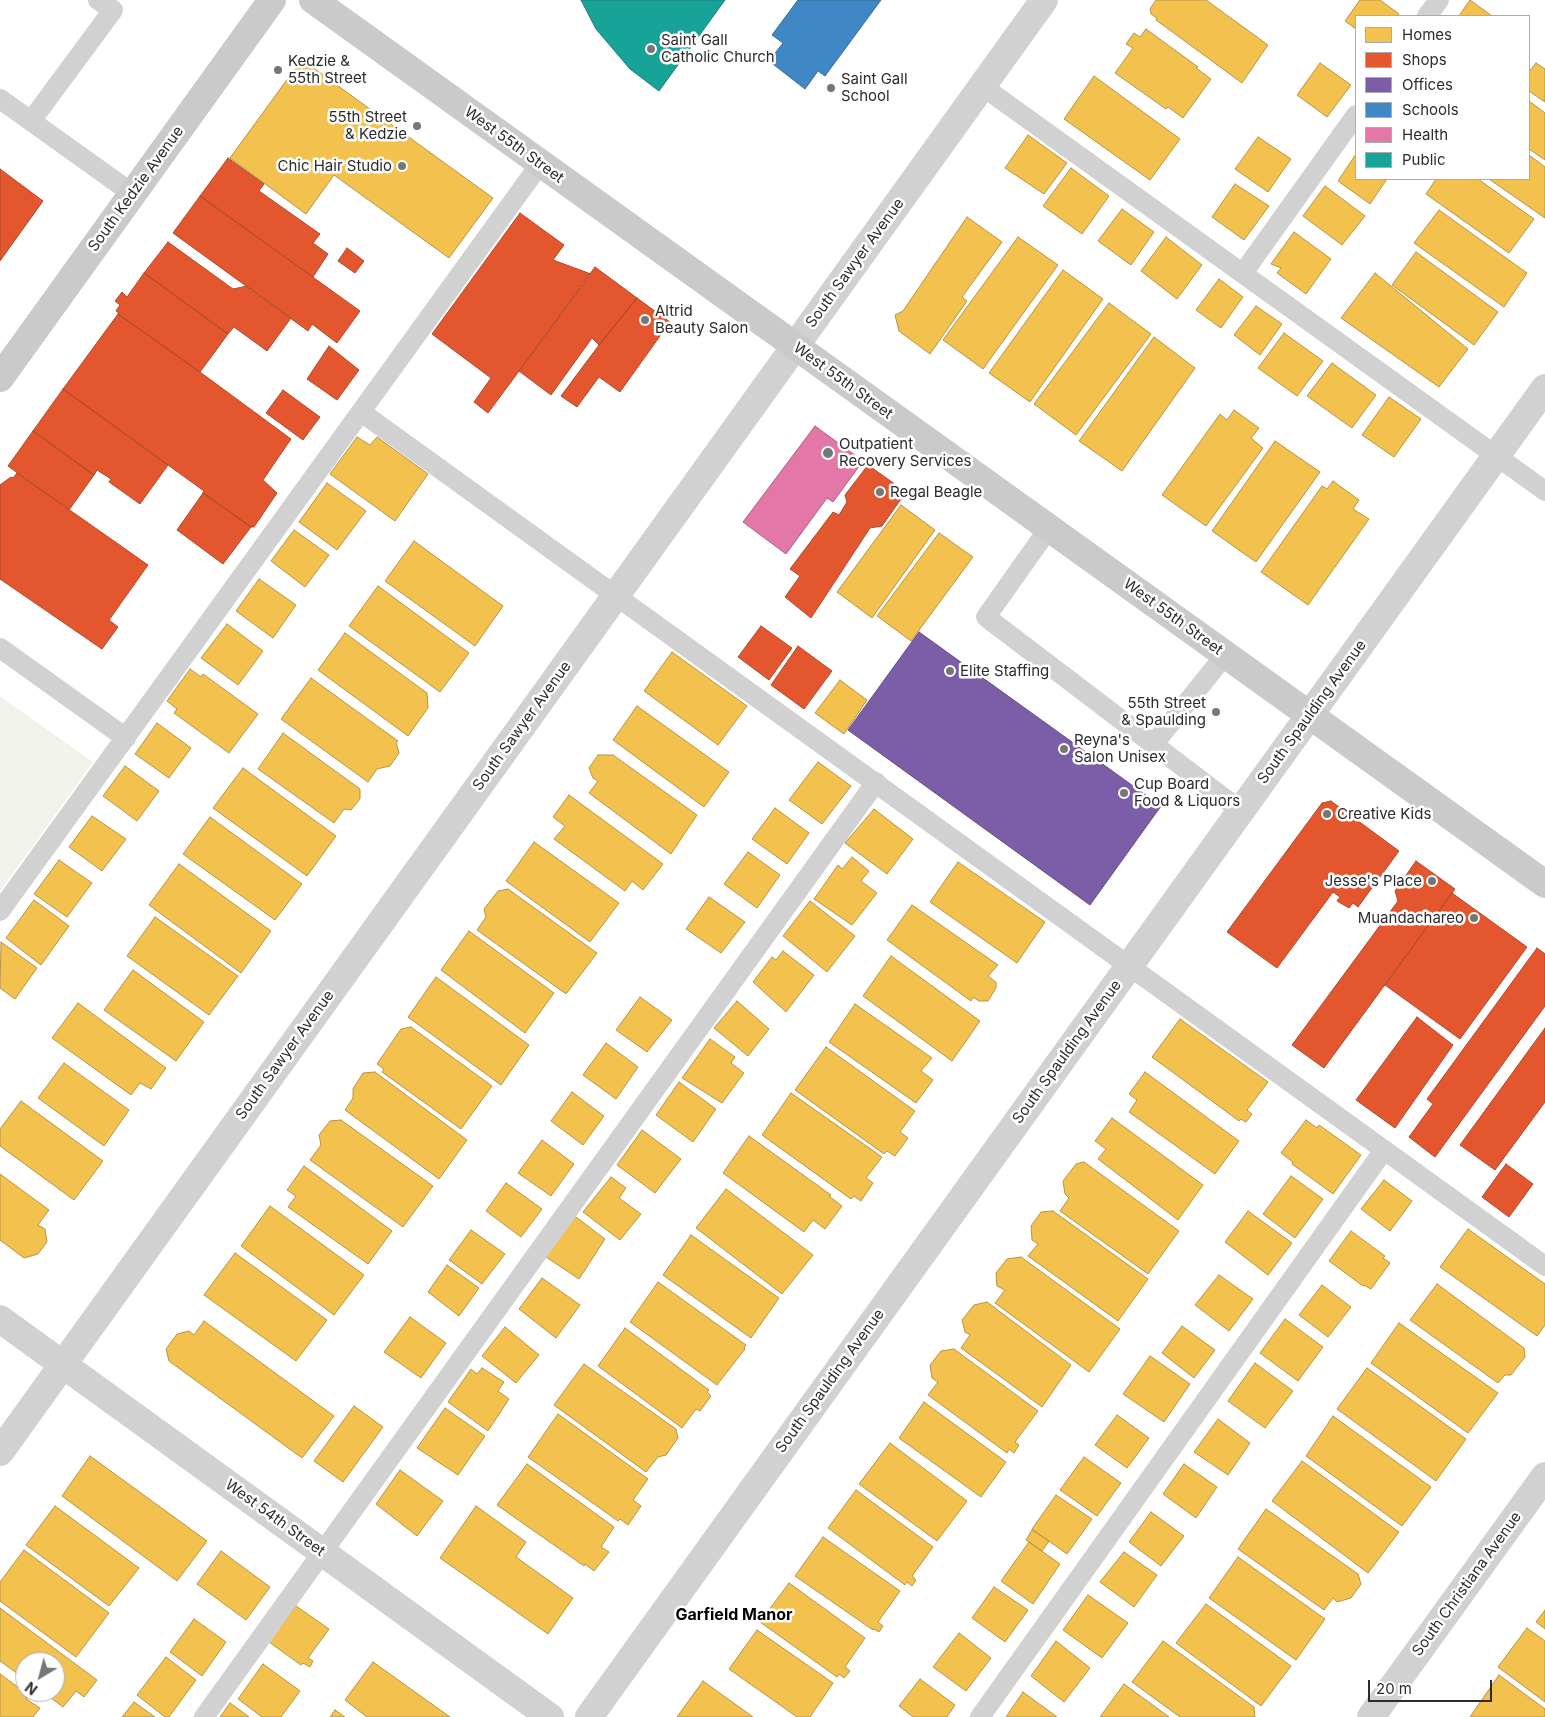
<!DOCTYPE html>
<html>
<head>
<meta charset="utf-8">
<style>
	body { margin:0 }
	#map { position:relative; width:1545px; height:1717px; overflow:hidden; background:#fff; font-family:Inter,sans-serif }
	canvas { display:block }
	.legend { position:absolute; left:1355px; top:15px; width:175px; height:165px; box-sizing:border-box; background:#fff; border:1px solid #ababab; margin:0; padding:6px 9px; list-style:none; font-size:15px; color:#2c2c2c }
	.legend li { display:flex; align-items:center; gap:10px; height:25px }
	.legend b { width:25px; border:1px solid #ababab }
	.north { position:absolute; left:15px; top:1652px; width:50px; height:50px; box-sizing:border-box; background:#fff; border:1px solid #ababab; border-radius:50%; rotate:217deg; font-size:14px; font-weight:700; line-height:20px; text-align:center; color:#2c2c2c }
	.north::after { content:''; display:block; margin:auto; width:18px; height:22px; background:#767676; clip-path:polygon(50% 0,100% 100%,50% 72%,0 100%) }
	.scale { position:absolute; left:1368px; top:1680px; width:124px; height:22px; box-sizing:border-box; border:2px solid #2c2c2c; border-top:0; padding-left:6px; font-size:15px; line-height:18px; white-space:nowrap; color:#2c2c2c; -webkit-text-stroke:4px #fff; paint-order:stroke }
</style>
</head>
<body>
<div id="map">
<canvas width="1545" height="1717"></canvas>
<ul class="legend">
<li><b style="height:14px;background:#f2c14e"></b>Homes</li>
<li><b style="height:14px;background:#e4572e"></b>Shops</li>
<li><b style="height:14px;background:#7b5ea7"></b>Offices</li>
<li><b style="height:14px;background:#3f88c5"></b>Schools</li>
<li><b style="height:14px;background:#e377a8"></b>Health</li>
<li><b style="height:14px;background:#17a398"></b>Public</li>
</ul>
<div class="north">N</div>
<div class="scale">20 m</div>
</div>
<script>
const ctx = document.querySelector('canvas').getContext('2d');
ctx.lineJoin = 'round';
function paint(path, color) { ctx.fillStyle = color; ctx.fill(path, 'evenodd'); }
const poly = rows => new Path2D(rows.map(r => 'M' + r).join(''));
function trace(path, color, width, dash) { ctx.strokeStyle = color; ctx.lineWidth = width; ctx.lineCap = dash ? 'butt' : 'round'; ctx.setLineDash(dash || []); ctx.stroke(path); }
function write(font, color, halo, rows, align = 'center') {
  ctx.font = font + ' Inter,sans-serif'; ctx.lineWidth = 5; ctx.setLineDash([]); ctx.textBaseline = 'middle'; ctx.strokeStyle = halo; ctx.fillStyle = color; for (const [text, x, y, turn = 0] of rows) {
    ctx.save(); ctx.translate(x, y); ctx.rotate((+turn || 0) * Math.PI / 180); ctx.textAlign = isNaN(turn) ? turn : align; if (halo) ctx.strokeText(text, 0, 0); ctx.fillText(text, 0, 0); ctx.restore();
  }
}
const green = poly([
	[0,696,93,762,0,891]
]);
const homes = poly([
	[1156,0,1206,0,1268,45,1242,83,1156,20,1157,18,1151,14,1150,9,1156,0],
	[1360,0,1380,0,1399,14,1397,16,1356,16,1356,29,1345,21,1360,0],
	[1470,0,1492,16,1459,16,1470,0],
	[1146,29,1198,67,1196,68,1211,79,1183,118,1168,107,1166,109,1115,73,1133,48,1126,44,1134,33,1140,37,1146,29],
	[1320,63,1351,85,1327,117,1297,95,1320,63],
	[1536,63,1545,69,1545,102,1529,91,1529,72,1536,63],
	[303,65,312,67,493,198,449,258,334,175,306,214,230,158,294,70,303,65],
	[1094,76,1180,139,1150,180,1064,119,1094,76],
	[1529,101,1545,113,1545,160,1529,149,1529,101],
	[1028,135,1067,163,1044,194,1005,168,1028,135],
	[1258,137,1291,159,1268,192,1235,169,1258,137],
	[1356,154,1356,179,1387,179,1370,204,1338,181,1356,154],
	[1529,155,1545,167,1545,218,1489,179,1529,179,1529,155],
	[1071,168,1109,196,1082,234,1043,206,1071,168],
	[1436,179,1478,179,1534,219,1509,253,1426,194,1436,179],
	[1235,184,1269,206,1244,240,1212,217,1235,184],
	[1325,186,1365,216,1342,245,1303,216,1325,186],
	[1122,209,1154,232,1131,265,1098,241,1122,209],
	[1439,210,1527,273,1504,307,1414,243,1439,210],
	[967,217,1002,242,962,297,967,301,930,354,899,331,895,315,903,311,967,217],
	[1294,232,1331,259,1306,294,1277,273,1281,268,1271,264,1294,232],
	[1018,237,1058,265,983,369,943,340,1018,237],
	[1166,237,1202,265,1177,299,1141,271,1166,237],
	[1416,252,1498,312,1474,345,1392,285,1416,252],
	[1063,270,1103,299,1030,402,989,373,1063,270],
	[1375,273,1468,349,1439,387,1341,318,1375,273],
	[1219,279,1243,297,1221,328,1196,310,1219,279],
	[1109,303,1151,334,1076,435,1034,404,1109,303],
	[1256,306,1282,324,1260,355,1234,335,1256,306],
	[1284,333,1323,361,1297,396,1258,368,1284,333],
	[1154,337,1195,368,1122,471,1079,441,1154,337],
	[1332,363,1376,395,1352,428,1307,396,1332,363],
	[1389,397,1421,419,1394,457,1362,435,1389,397],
	[1234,410,1259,428,1251,438,1263,448,1206,526,1162,495,1220,414,1227,420,1234,410],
	[357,437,370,445,377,437,428,474,395,521,330,474,357,437],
	[1275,441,1320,472,1256,562,1212,531,1275,441],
	[1333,481,1359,500,1353,509,1369,519,1308,605,1261,572,1322,486,1327,489,1333,481],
	[327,483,366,511,337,550,299,522,327,483],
	[901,505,935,530,872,618,837,592,901,505],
	[294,530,329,555,305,587,271,561,294,530],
	[939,533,973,557,911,641,877,616,939,533],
	[414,541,503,606,475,646,385,581,414,541],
	[259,579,296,605,273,638,236,611,259,579],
	[378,586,469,653,440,692,349,626,378,586],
	[227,624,263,651,238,685,201,658,227,624],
	[345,633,427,693,428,708,408,736,318,670,345,633],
	[672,652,747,706,718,745,644,691,672,652],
	[190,669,201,677,203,674,258,714,229,753,174,713,177,709,167,701,190,669],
	[311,678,398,741,396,742,399,753,390,766,377,769,368,782,281,719,311,678],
	[840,680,867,700,844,734,815,713,840,680],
	[637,706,729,772,704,807,613,740,637,706],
	[157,723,191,748,169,778,135,754,157,723],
	[283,733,360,789,360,799,351,810,344,809,334,823,258,769,283,733],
	[598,755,613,755,697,815,671,854,589,793,598,781,593,778,589,768,598,755],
	[818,762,851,786,822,824,789,800,818,762],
	[125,766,159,791,137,821,103,796,125,766],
	[243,768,336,836,307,876,213,808,243,768],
	[569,795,663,864,643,890,632,881,625,891,554,839,565,826,553,817,569,795],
	[775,808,809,833,787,864,752,839,775,808],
	[874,809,913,839,887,874,845,843,874,809],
	[92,816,126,839,102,871,69,847,92,816],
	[210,817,302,884,275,920,183,854,210,817],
	[534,842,619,903,590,942,506,881,534,842],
	[748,852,780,875,757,908,724,884,748,852],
	[852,857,869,871,861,881,877,893,852,925,814,899,838,865,842,869,852,857],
	[59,860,92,883,67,917,34,894,59,860],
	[958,862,1045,922,1017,963,930,902,958,862],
	[179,864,271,931,241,973,149,905,179,864],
	[508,889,597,953,566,994,477,930,486,917,484,909,498,891,508,889],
	[709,897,745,922,721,953,686,929,709,897],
	[34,900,69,926,41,965,6,938,34,900],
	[810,901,855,936,827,972,783,936,810,901],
	[912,905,998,965,988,976,996,982,996,988,988,1001,979,1001,973,997,971,1001,887,940,912,905],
	[155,917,238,976,209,1015,127,956,155,917],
	[469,931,554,993,525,1033,441,970,469,931],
	[1,942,37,968,15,999,0,988,1,942],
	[783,951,814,975,786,1012,753,982,772,957,776,960,783,951],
	[891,956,980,1021,952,1061,863,996,891,956],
	[133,970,204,1022,176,1061,104,1010,133,970],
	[436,977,529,1045,501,1085,408,1017,436,977],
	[640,997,672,1020,647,1052,616,1030,640,997],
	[737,1001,769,1029,748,1056,714,1028,737,1001],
	[78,1003,166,1068,151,1089,140,1083,131,1095,52,1038,78,1003],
	[855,1004,932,1058,921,1071,933,1080,916,1103,829,1042,855,1004],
	[1180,1019,1268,1082,1247,1110,1252,1114,1246,1122,1241,1119,1239,1121,1152,1057,1180,1019],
	[411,1027,492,1086,461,1129,382,1072,384,1069,377,1064,401,1029,411,1027],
	[710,1039,735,1057,731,1063,744,1073,722,1103,682,1078,710,1039],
	[606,1043,638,1067,616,1099,583,1075,606,1043],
	[826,1047,915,1111,900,1132,908,1138,895,1156,887,1151,884,1154,795,1090,826,1047],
	[64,1063,129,1110,104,1146,38,1098,64,1063],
	[375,1072,467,1140,439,1179,345,1110,353,1098,353,1089,363,1073,375,1072],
	[1145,1072,1239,1141,1215,1174,1129,1112,1137,1100,1129,1094,1145,1072],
	[679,1082,716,1109,693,1142,656,1115,679,1082],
	[572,1092,604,1116,583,1145,551,1121,572,1092],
	[791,1093,882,1157,866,1178,873,1183,861,1201,854,1196,851,1199,762,1135,791,1093],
	[21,1101,103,1161,74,1200,0,1146,0,1129,21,1101],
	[1112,1118,1203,1185,1178,1220,1098,1159,1106,1149,1095,1141,1112,1118],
	[341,1120,433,1186,403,1227,310,1160,321,1145,319,1135,330,1121,341,1120],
	[1306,1120,1317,1128,1319,1125,1361,1155,1333,1194,1292,1164,1293,1162,1281,1153,1306,1120],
	[642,1130,681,1159,655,1193,617,1165,642,1130],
	[749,1136,831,1195,829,1196,842,1206,825,1229,813,1220,804,1232,723,1173,749,1136],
	[542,1140,574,1164,551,1196,518,1173,542,1140],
	[1084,1162,1179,1231,1148,1274,1060,1211,1069,1198,1065,1194,1063,1181,1076,1164,1084,1162],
	[304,1166,392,1231,368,1264,288,1207,296,1196,287,1190,304,1166],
	[0,1174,49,1210,38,1225,45,1229,47,1242,38,1254,24,1258,0,1240,0,1174],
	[1291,1176,1323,1199,1295,1238,1263,1214,1291,1176],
	[611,1177,626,1188,619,1198,641,1214,620,1240,583,1212,611,1177],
	[1384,1180,1412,1201,1390,1231,1361,1209,1384,1180],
	[506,1183,542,1209,521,1237,486,1211,506,1183],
	[726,1189,813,1255,782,1294,696,1228,726,1189],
	[270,1206,364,1275,334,1315,241,1246,270,1206],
	[1053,1211,1148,1279,1118,1321,1028,1256,1038,1244,1032,1240,1031,1226,1041,1212,1053,1211],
	[1248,1211,1292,1243,1268,1275,1225,1242,1248,1211],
	[572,1214,605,1239,579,1279,543,1255,572,1214],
	[1468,1229,1545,1284,1545,1325,1537,1336,1440,1267,1468,1229],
	[471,1230,505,1254,482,1284,449,1260,471,1230],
	[1351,1231,1385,1256,1383,1258,1390,1263,1371,1289,1364,1285,1363,1286,1329,1261,1351,1231],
	[691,1235,779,1298,751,1338,663,1275,691,1235],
	[235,1253,327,1320,296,1361,204,1295,235,1253],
	[1021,1257,1120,1329,1089,1372,995,1303,1005,1290,997,1286,996,1273,1007,1259,1021,1257],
	[447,1265,479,1288,459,1316,428,1292,447,1265],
	[1219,1275,1253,1299,1229,1331,1195,1305,1219,1275],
	[542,1278,580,1305,556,1338,519,1309,542,1278],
	[658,1282,746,1345,744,1348,745,1349,717,1385,630,1322,658,1282],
	[1437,1284,1524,1348,1525,1357,1511,1375,1505,1375,1498,1383,1410,1320,1437,1284],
	[1322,1285,1351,1307,1328,1337,1299,1315,1322,1285],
	[987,1302,1071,1365,1042,1407,961,1348,970,1335,965,1332,962,1320,974,1305,987,1302],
	[410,1317,446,1343,421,1378,384,1352,410,1317],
	[1285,1319,1323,1347,1298,1381,1260,1353,1285,1319],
	[204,1321,334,1416,302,1458,169,1361,166,1349,177,1334,189,1331,194,1335,204,1321],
	[1399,1323,1498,1393,1468,1433,1371,1363,1399,1323],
	[1182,1326,1215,1350,1194,1378,1162,1353,1182,1326],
	[505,1327,539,1355,516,1383,482,1356,505,1327],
	[625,1328,709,1390,707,1392,711,1396,700,1411,696,1409,682,1428,598,1366,625,1328],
	[954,1349,1038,1411,1015,1442,1019,1445,1014,1453,1009,1449,1007,1453,928,1395,938,1382,932,1378,930,1365,941,1351,954,1349],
	[1150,1356,1190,1384,1164,1422,1123,1394,1150,1356],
	[1255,1363,1293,1391,1265,1428,1228,1401,1255,1363],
	[584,1364,676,1429,678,1438,666,1455,658,1457,646,1472,554,1405,584,1364],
	[482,1368,504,1382,498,1391,509,1399,488,1431,448,1402,471,1369,477,1374,482,1368],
	[1367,1368,1466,1439,1436,1481,1337,1409,1367,1368],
	[924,1402,1006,1462,981,1497,899,1438,924,1402],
	[354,1406,383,1427,343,1482,314,1461,354,1406],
	[445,1408,485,1436,458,1475,417,1448,445,1408],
	[558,1414,648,1479,633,1500,641,1506,628,1525,620,1519,618,1521,528,1457,558,1414],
	[1117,1415,1149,1438,1127,1468,1095,1445,1117,1415],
	[1333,1416,1431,1487,1402,1526,1306,1456,1333,1416],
	[1218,1419,1250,1443,1228,1475,1194,1452,1218,1419],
	[890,1443,967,1501,937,1541,859,1484,890,1443],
	[90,1456,207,1541,177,1581,62,1496,90,1456],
	[1084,1457,1121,1483,1097,1516,1060,1490,1084,1457],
	[1302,1461,1399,1532,1368,1573,1272,1501,1302,1461],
	[527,1464,614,1527,601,1547,609,1552,594,1571,585,1564,584,1566,497,1505,527,1464],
	[1184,1464,1217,1487,1196,1518,1163,1494,1184,1464],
	[400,1470,443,1501,417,1536,376,1504,400,1470],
	[856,1490,933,1547,912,1576,916,1580,912,1586,907,1582,905,1585,828,1528,856,1490],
	[1056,1495,1092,1519,1067,1554,1032,1529,1056,1495],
	[55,1506,139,1568,109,1606,26,1545,55,1506],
	[476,1506,526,1542,516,1557,573,1598,548,1634,440,1558,476,1506],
	[1266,1509,1358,1574,1361,1584,1351,1598,1337,1602,1333,1598,1324,1610,1238,1549,1266,1509],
	[1151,1512,1184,1536,1161,1566,1129,1542,1151,1512],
	[1032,1530,1049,1541,1042,1551,1026,1540,1032,1530],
	[823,1537,900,1591,878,1622,883,1626,879,1632,874,1629,873,1630,795,1576,823,1537],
	[1029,1542,1060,1564,1033,1604,1001,1581,1029,1542],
	[24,1550,109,1613,76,1657,0,1601,0,1582,24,1550],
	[221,1551,270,1587,246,1620,197,1584,221,1551],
	[1124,1552,1157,1575,1134,1607,1100,1582,1124,1552],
	[1238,1557,1325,1619,1296,1660,1209,1598,1238,1557],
	[789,1583,865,1638,845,1667,850,1671,844,1678,839,1674,837,1677,760,1622,789,1583],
	[994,1587,1028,1610,1005,1642,972,1618,994,1587],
	[1088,1595,1128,1623,1102,1658,1063,1630,1088,1595],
	[1206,1604,1291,1666,1261,1706,1176,1643,1206,1604],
	[296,1606,329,1629,308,1658,313,1661,310,1667,303,1663,301,1665,269,1642,296,1606],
	[0,1608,97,1680,84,1697,76,1691,63,1707,43,1692,55,1692,55,1662,25,1662,25,1679,0,1661,0,1608],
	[1545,1610,1545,1629,1536,1622,1545,1610],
	[194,1619,226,1642,202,1676,170,1652,194,1619],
	[1527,1628,1545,1641,1545,1702,1498,1667,1527,1628],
	[757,1630,833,1683,810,1717,797,1717,729,1669,757,1630],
	[959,1633,991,1658,966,1691,933,1667,959,1633],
	[1056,1641,1090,1668,1064,1702,1031,1676,1056,1641],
	[1163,1641,1254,1707,1255,1717,1180,1717,1132,1682,1163,1641],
	[166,1657,196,1680,169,1717,165,1717,137,1695,166,1657],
	[373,1662,450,1717,367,1717,345,1700,373,1662],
	[263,1664,300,1691,281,1717,262,1717,238,1699,263,1664],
	[0,1674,29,1695,26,1699,40,1708,33,1717,0,1717,0,1674],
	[1499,1675,1545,1709,1545,1717,1470,1717,1499,1675],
	[920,1679,955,1705,947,1717,913,1717,899,1706,920,1679],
	[703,1681,753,1717,677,1717,703,1681],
	[1124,1684,1169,1717,1100,1717,1124,1684],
	[1023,1692,1057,1717,1006,1717,1023,1692],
	[134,1702,155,1717,122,1717,134,1702],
	[230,1703,249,1717,220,1717,230,1703],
	[335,1710,345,1717,330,1717,335,1710]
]);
const shops = poly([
	[228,158,264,184,259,191,320,234,313,243,328,254,313,277,200,196,228,158],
	[0,169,43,201,0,261,0,169],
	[200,196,360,311,337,343,312,324,308,331,173,233,200,196],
	[520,213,564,245,553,260,591,274,488,413,474,402,491,378,432,334,520,213],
	[168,242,233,289,247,286,291,318,267,351,234,327,228,334,144,273,168,242],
	[347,248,364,261,355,273,338,261,347,248],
	[595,267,637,298,599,345,592,338,551,395,519,371,595,267],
	[144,273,228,334,200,372,118,314,119,313,116,311,120,305,115,301,122,292,127,297,144,273],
	[637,298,670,322,620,392,599,377,577,407,561,396,599,345,637,298],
	[118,314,200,372,291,439,263,480,277,493,254,527,251,527,203,493,204,491,63,389,118,314],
	[329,346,359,370,337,400,307,379,329,346],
	[63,389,168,465,140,504,109,482,111,479,97,470,94,475,33,431,63,389],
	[283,390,320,417,303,440,266,413,283,390],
	[33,431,94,475,69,510,8,466,33,431],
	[868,465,906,492,882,526,870,528,811,618,785,597,800,576,790,569,833,512,839,515,847,502,845,495,868,465],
	[17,473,148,565,109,620,118,627,102,649,0,579,0,485,11,477,13,478,17,473],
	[203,493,251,527,223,564,177,530,203,493],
	[761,626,792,648,769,680,738,657,761,626],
	[798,646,832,671,804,709,771,685,798,646],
	[1331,801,1399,851,1358,907,1353,903,1349,908,1337,901,1340,897,1333,892,1277,968,1227,932,1322,803,1331,801],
	[1416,861,1455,889,1324,1068,1292,1045,1398,901,1395,891,1416,861],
	[1452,893,1527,947,1460,1039,1385,985,1452,893],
	[1537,948,1545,954,1545,1006,1435,1157,1409,1137,1433,1104,1427,1099,1537,948],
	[1417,1017,1453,1045,1395,1128,1356,1100,1417,1017],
	[1545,1028,1545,1102,1495,1170,1460,1145,1545,1028],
	[1506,1164,1533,1184,1509,1217,1482,1197,1506,1164]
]);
const offices = poly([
	[919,632,1161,806,1090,905,848,730,919,632]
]);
const schools = poly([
	[798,0,881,0,825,76,818,71,805,89,769,61,783,43,772,35,798,0]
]);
const health = poly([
	[815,426,863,461,833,502,827,498,786,554,743,522,815,426]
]);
const public = poly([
	[581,0,725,0,659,91,630,69,596,29,581,0]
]);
const lane = poly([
	[1427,16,1439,0],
	[982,86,1545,491],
	[0,99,133,194],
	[31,121,113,10,98,0],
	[1243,273,1356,115],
	[361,412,1545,1266],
	[1049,528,986,617,1241,811],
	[0,648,126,738],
	[1153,745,1225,655],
	[0,911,540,164],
	[204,1717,876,782],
	[980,1717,1384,1150]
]);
const street = poly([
	[0,1319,550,1717],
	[0,1452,1044,0],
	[589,1717,1545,388],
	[1371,1717,1545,1476]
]);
const secondary = poly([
	[313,0,1545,884],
	[0,378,272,0]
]);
const markers = [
	[651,49,5,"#767676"],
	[278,70,5,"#767676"],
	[831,88,5,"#767676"],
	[417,126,5,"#767676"],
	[402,166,5,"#767676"],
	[645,320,5,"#767676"],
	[828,453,6,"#767676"],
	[880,492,5,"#767676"],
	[950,671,5,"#767676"],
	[1216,712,5,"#767676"],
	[1064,749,5,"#767676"],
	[1124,793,5,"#767676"],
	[1327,814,5,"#767676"],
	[1432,881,5,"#767676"],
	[1474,918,5,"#767676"]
];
const poiNames = [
	["Saint Gall",661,40],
	["Catholic Church",661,57],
	["Kedzie &",288,61],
	["55th Street",288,78],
	["Saint Gall",841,79],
	["School",841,96],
	["55th Street",407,117,"right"],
	["& Kedzie",407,134,"right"],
	["Chic Hair Studio",392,166,"right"],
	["Altrid",655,311],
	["Beauty Salon",655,328],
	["Outpatient",839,444],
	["Recovery Services",839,461],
	["Regal Beagle",890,492],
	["Elite Staffing",960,671],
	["55th Street",1206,703,"right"],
	["& Spaulding",1206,720,"right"],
	["Reyna's",1074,740],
	["Salon Unisex",1074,757],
	["Cup Board",1134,784],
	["Food & Liquors",1134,801],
	["Creative Kids",1337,814],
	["Jesse's Place",1422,881,"right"],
	["Muandachareo",1464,918,"right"]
];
const streetNames = [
	["West 55th Street",514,145,36],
	["South Kedzie Avenue",136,189,-54],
	["South Sawyer Avenue",855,263,-54],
	["West 55th Street",843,381,36],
	["West 55th Street",1173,617,36],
	["South Spaulding Avenue",1312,712,-54],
	["South Sawyer Avenue",522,726,-54],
	["South Spaulding Avenue",1067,1052,-54],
	["South Sawyer Avenue",285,1055,-54],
	["South Spaulding Avenue",830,1381,-54],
	["West 54th Street",275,1518,36],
	["South Christiana Avenue",1467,1584,-54]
];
const neighbourhoodNames = [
	["Garfield Manor",734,1615]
];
paint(green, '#f1f3ea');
paint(homes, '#f2c14e');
trace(homes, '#b79444', 1);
paint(shops, '#e4572e');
trace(shops, '#ad4a2d', 1);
paint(offices, '#7b5ea7');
trace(offices, '#634f82', 1);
paint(schools, '#3f88c5');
trace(schools, '#396c97', 1);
paint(health, '#e377a8');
trace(health, '#ac6083', 1);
paint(public, '#17a398');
trace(public, '#1d7f78', 1);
trace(lane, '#d1d1d1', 20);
trace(street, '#d1d1d1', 28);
trace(secondary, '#cacaca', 28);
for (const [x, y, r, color] of markers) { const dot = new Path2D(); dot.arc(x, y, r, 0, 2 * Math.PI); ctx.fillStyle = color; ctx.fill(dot); trace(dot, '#fff', 2); }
write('15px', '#2c2c2c', '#fff', poiNames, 'left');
write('15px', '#2c2c2c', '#fff', streetNames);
write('bold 16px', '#000', '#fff', neighbourhoodNames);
</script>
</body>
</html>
